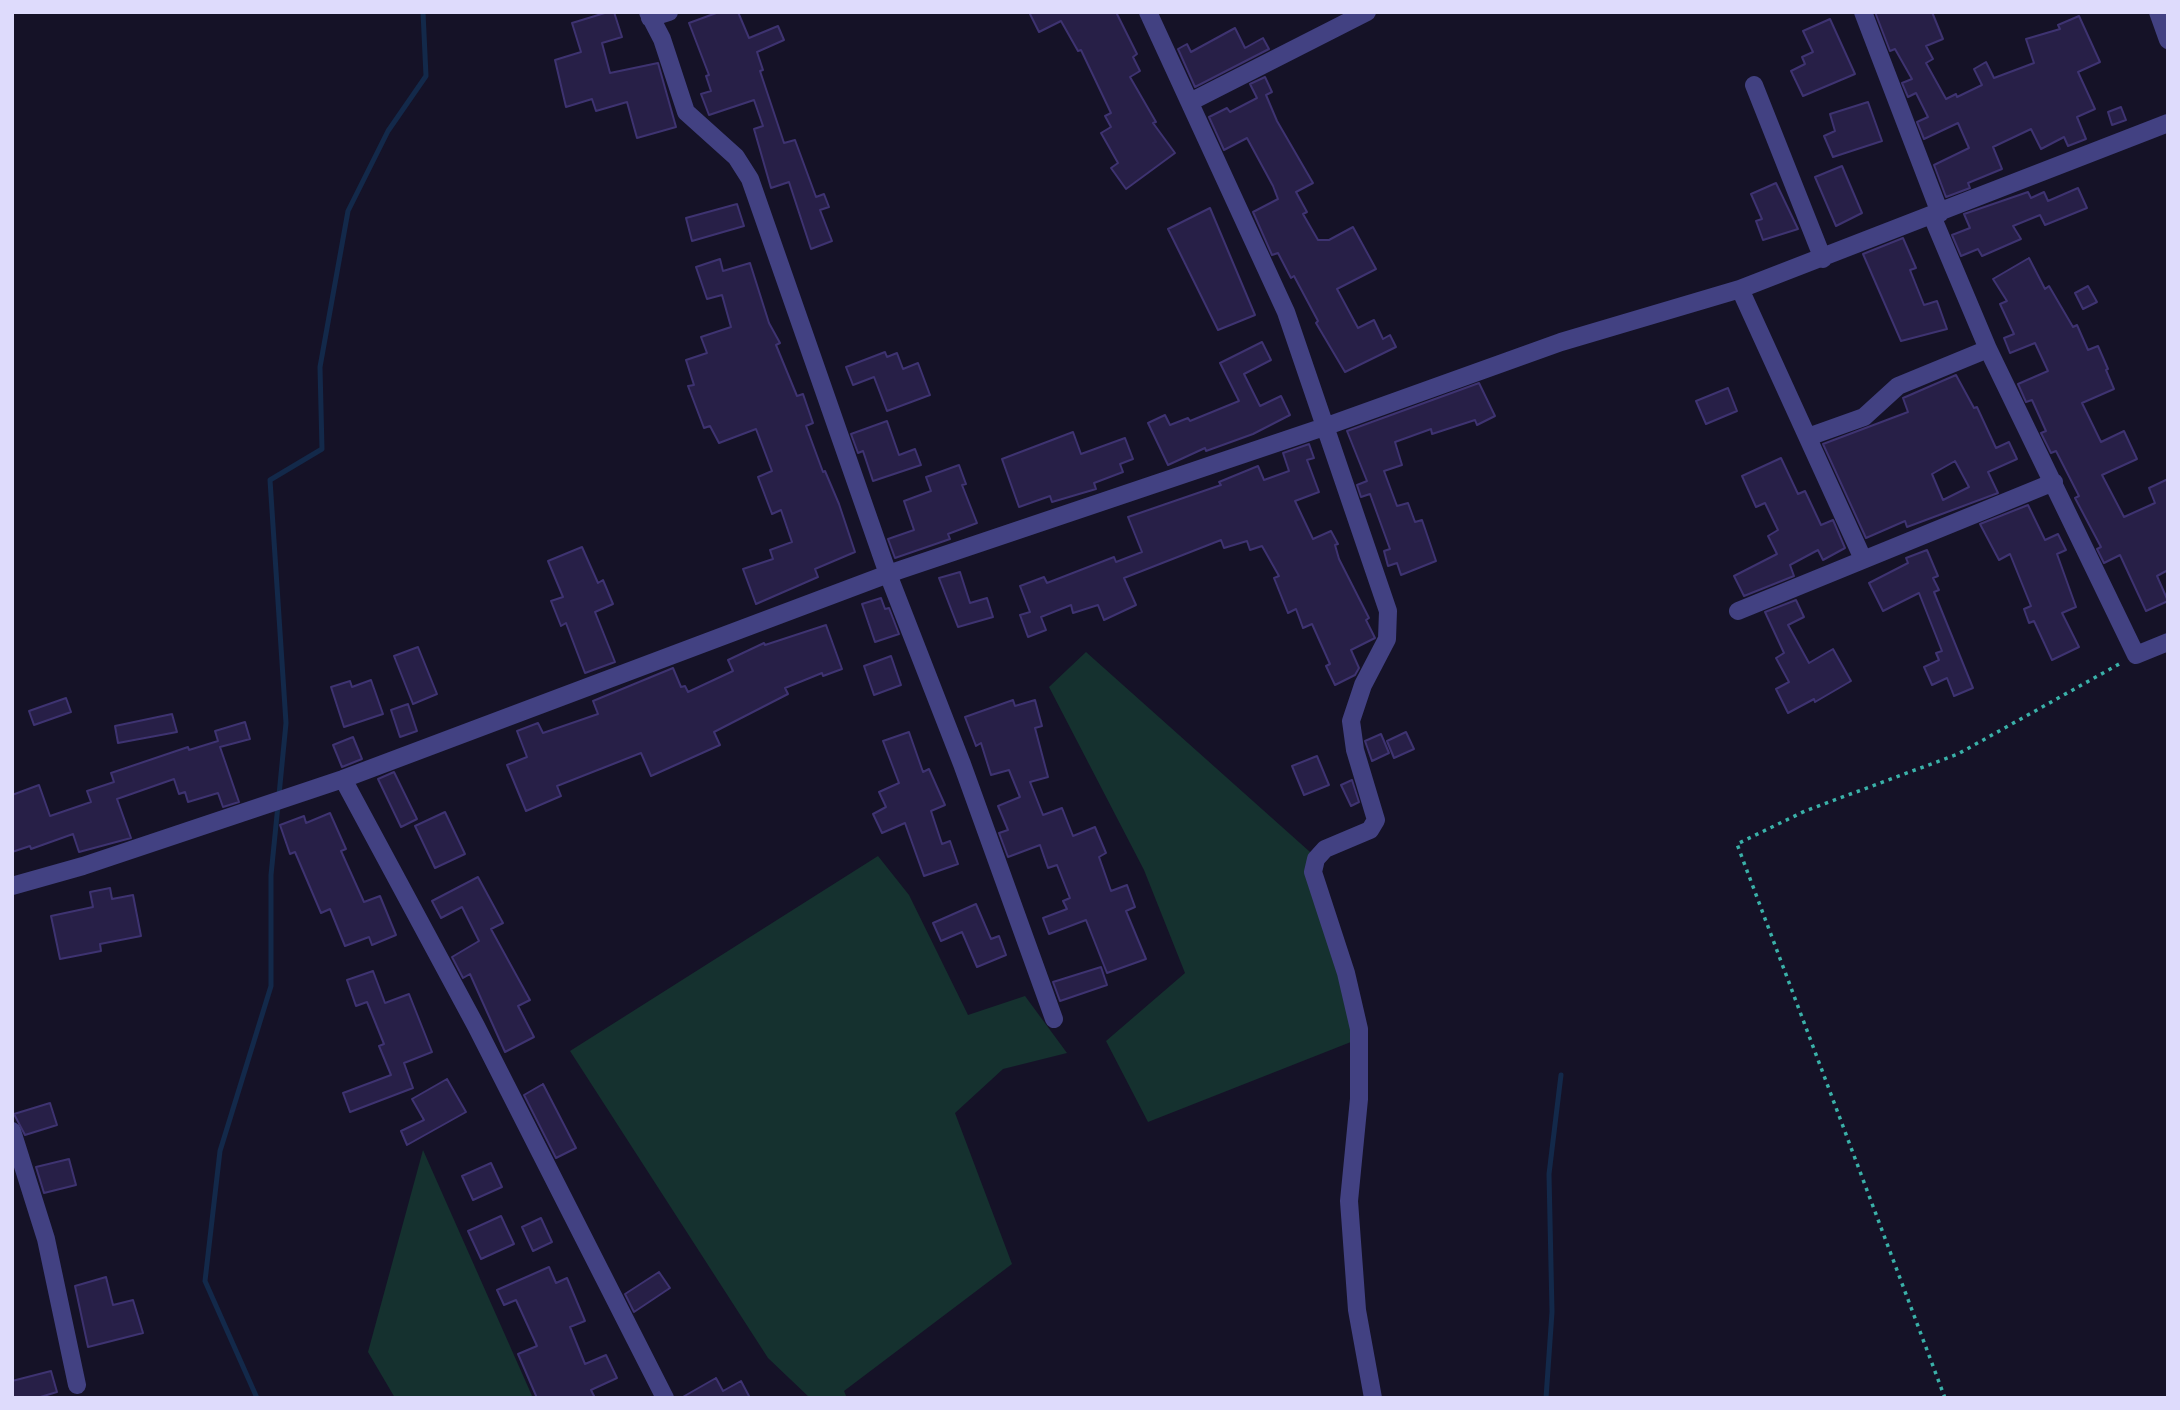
<!DOCTYPE html>
<html>
<head>
<meta charset="utf-8">
<style>
	body { margin:0 }
	#map { position:relative; width:2180px; height:1410px; overflow:hidden; background:#151227; font-family:"PT Sans",sans-serif }
	canvas { display:block }
	.frame { position:absolute; inset:0; border:14px solid #dedbfc; pointer-events:none }
</style>
</head>
<body>
<div id="map">
<canvas width="2180" height="1410"></canvas>
<div class="frame"></div>
</div>
<script>
const ctx = document.querySelector('canvas').getContext('2d');
ctx.lineJoin = 'round';
function paint(path, color) { ctx.fillStyle = color; ctx.fill(path, 'evenodd'); }
const poly = rows => new Path2D(rows.map(r => 'M' + r).join(''));
function trace(path, color, width, dash) { ctx.strokeStyle = color; ctx.lineWidth = width; ctx.lineCap = dash ? 'butt' : 'round'; ctx.setLineDash(dash || []); ctx.stroke(path); }
const green = poly([
	[1086,652,1319,860,1356,1040,1148,1122,1106,1041,1185,973,1144,870,1049,687],
	[878,856,909,895,968,1015,1025,996,1067,1053,1003,1069,955,1113,1012,1264,844,1391,847,1398,810,1398,768,1358,570,1051],
	[423,1150,533,1398,395,1398,368,1352]
]);
const stream = poly([
	[279,795,286,723,270,480,322,449,320,367,348,211,388,131,426,76,423,12],
	[257,1398,205,1281,220,1151,271,986,271,875,278,805],
	[1546,1398,1552,1312,1549,1174,1561,1075]
]);
const building = poly([
	[608,12,614,12,622,37,602,43,610,73,658,63,676,127,637,138,627,102,596,111,592,99,566,107,555,60,581,52,572,23,608,12],
	[719,12,738,12,749,38,778,26,784,40,757,52,763,70,760,71,784,143,795,140,816,197,824,194,829,207,820,210,832,241,811,249,789,182,771,188,754,129,763,126,754,100,709,115,701,94,711,91,706,76,709,75,689,23,719,12],
	[1029,12,1116,12,1137,54,1133,57,1140,71,1130,77,1156,122,1153,123,1175,153,1126,189,1111,168,1118,163,1101,133,1111,127,1105,116,1111,113,1081,50,1078,51,1061,21,1039,32,1029,12],
	[1875,12,1932,12,1943,39,1926,46,1933,59,1926,63,1946,99,1956,94,1957,97,1982,85,1974,69,1986,62,1994,78,2034,63,2026,39,2060,29,2058,25,2079,16,2100,62,2078,72,2095,109,2077,117,2086,139,2068,146,2064,137,2041,149,2031,129,1993,147,2002,169,1968,183,1970,188,1946,197,1934,165,1969,148,1958,123,1924,139,1917,122,1928,117,1916,93,1908,97,1902,83,1912,79,1895,49,1890,51,1875,12],
	[1830,19,1855,74,1803,96,1791,71,1805,64,1802,57,1813,52,1803,31,1830,19],
	[1235,28,1245,48,1263,38,1269,49,1195,87,1178,49,1187,44,1191,52,1235,28],
	[1265,77,1272,92,1266,95,1277,121,1313,183,1296,192,1307,212,1303,214,1318,240,1329,240,1353,227,1376,269,1337,289,1358,328,1374,320,1383,339,1390,335,1396,347,1345,372,1316,323,1318,321,1294,276,1291,278,1278,253,1272,255,1253,212,1278,199,1273,186,1247,138,1224,150,1209,117,1227,108,1230,112,1257,98,1250,84,1265,77],
	[1868,102,1882,141,1833,157,1824,136,1835,131,1830,114,1868,102],
	[2121,107,2126,120,2112,125,2108,112,2121,107],
	[1842,166,1862,213,1836,226,1815,177,1842,166],
	[1776,183,1798,229,1763,240,1756,221,1762,219,1751,194,1776,183],
	[2078,188,2087,208,2045,225,2040,215,2013,226,2021,239,1982,256,1978,249,1961,256,1952,235,1970,228,1964,214,2028,192,2031,198,2044,192,2048,201,2078,188],
	[737,204,744,226,692,241,686,218,737,204],
	[1210,208,1255,315,1218,330,1168,229,1210,208],
	[1903,238,1916,268,1910,270,1924,305,1937,301,1947,329,1901,341,1863,254,1903,238],
	[2029,258,2045,289,2049,286,2073,327,2077,325,2088,350,2098,346,2108,369,2106,370,2114,389,2082,403,2101,442,2124,431,2137,459,2102,475,2124,517,2155,503,2149,488,2168,479,2168,570,2157,576,2168,601,2146,611,2120,555,2104,563,2097,549,2101,547,2075,498,2079,496,2056,451,2051,453,2041,433,2046,431,2032,400,2026,402,2018,384,2048,371,2035,343,2010,353,2004,338,2014,334,2000,304,2007,301,1993,279,2029,258],
	[720,259,723,271,750,263,769,323,780,343,776,345,797,396,803,394,813,423,806,426,823,472,825,471,839,504,855,552,815,569,818,577,756,604,743,569,773,559,770,550,792,542,781,510,772,514,758,477,772,471,756,429,719,443,710,426,704,428,688,386,694,385,686,360,707,353,701,337,731,327,722,295,707,299,696,267,720,259],
	[2088,286,2097,302,2083,309,2075,293,2088,286],
	[1262,342,1271,360,1244,374,1260,406,1281,396,1290,415,1253,434,1206,451,1205,448,1168,465,1148,423,1165,415,1170,425,1188,418,1190,421,1239,401,1220,363,1262,342],
	[885,352,887,357,897,353,903,369,918,363,930,395,887,411,874,377,853,385,846,367,885,352],
	[1956,375,1974,408,1977,407,1996,448,2009,442,2017,459,1988,472,1998,493,1907,527,1905,521,1866,538,1823,444,1908,412,1903,398,1956,375],
	[1955,461,1969,487,1943,500,1932,474,1955,461],
	[1479,383,1495,416,1477,425,1475,420,1432,434,1431,429,1395,442,1402,465,1384,471,1397,506,1408,503,1415,522,1422,520,1436,561,1401,575,1397,563,1388,566,1384,551,1390,549,1370,494,1361,497,1357,485,1367,481,1347,431,1479,383],
	[1728,388,1737,411,1706,424,1696,401,1728,388],
	[887,421,899,455,915,449,921,465,873,481,863,451,858,453,851,434,887,421],
	[1073,432,1081,454,1125,438,1133,459,1120,464,1123,472,1094,483,1096,489,1052,502,1050,496,1019,507,1002,459,1073,432],
	[1309,444,1314,458,1307,460,1319,492,1295,501,1313,539,1331,531,1338,544,1335,545,1339,559,1369,618,1366,620,1375,638,1351,650,1359,668,1355,675,1335,685,1326,666,1330,664,1312,624,1303,628,1296,609,1288,613,1274,578,1279,576,1262,546,1250,550,1247,541,1224,548,1221,540,1124,578,1136,605,1104,620,1098,605,1073,613,1071,605,1041,617,1046,630,1028,637,1020,615,1030,612,1020,586,1044,577,1047,583,1114,557,1116,562,1142,552,1128,517,1221,485,1219,482,1258,466,1264,480,1289,471,1283,453,1309,444],
	[1781,458,1798,494,1805,491,1821,525,1833,520,1845,548,1823,560,1818,550,1790,565,1794,576,1744,596,1734,576,1777,554,1768,536,1778,530,1765,503,1756,507,1742,476,1781,458],
	[959,465,966,484,962,485,977,523,948,534,950,539,895,558,888,539,914,530,904,501,931,491,926,477,959,465],
	[2028,505,2045,540,2058,534,2066,550,2057,554,2076,607,2062,613,2079,647,2052,660,2034,621,2029,623,2024,609,2031,606,2010,554,1999,560,1980,524,2028,505],
	[582,547,598,583,603,580,613,604,595,612,615,662,585,673,566,623,561,626,551,601,563,597,548,561,582,547],
	[1927,550,1938,576,1933,578,1939,590,1934,592,1973,688,1954,696,1947,678,1932,685,1924,667,1939,660,1936,653,1942,651,1919,593,1883,611,1869,583,1908,563,1906,558,1927,550],
	[960,572,970,603,987,598,993,617,958,627,939,578,960,572],
	[881,598,885,609,889,608,899,634,875,642,862,604,881,598],
	[1796,600,1804,617,1788,625,1809,663,1833,649,1851,681,1815,702,1814,699,1788,713,1776,689,1789,682,1776,658,1784,653,1765,612,1796,600],
	[826,625,842,669,823,676,822,673,785,688,788,694,714,732,720,745,651,776,641,753,557,786,561,796,526,811,507,765,527,757,517,731,538,723,543,733,598,714,593,701,673,668,681,687,685,686,688,692,733,671,728,660,764,643,765,645,826,625],
	[418,647,437,694,413,704,394,656,418,647],
	[891,656,901,685,874,695,864,666,891,656],
	[371,680,383,714,344,727,331,687,350,681,352,687,371,680],
	[66,698,71,712,34,725,29,711,66,698],
	[1013,700,1015,706,1035,700,1042,726,1035,728,1048,777,1030,782,1043,815,1062,808,1073,836,1095,827,1106,853,1099,857,1111,891,1127,885,1135,907,1126,911,1146,959,1107,973,1086,920,1049,934,1043,918,1067,909,1063,901,1070,898,1057,865,1048,868,1040,845,1008,857,999,833,1008,830,998,806,1020,797,1009,770,991,775,981,743,976,746,965,717,1013,700],
	[408,704,417,731,400,737,391,710,408,704],
	[172,714,177,732,118,743,115,726,172,714],
	[245,722,250,739,220,747,239,802,223,807,218,793,188,802,185,792,179,794,174,779,117,799,131,838,79,852,73,834,31,849,30,846,12,852,12,795,39,785,50,816,91,802,87,791,114,782,111,773,188,747,189,750,218,741,215,731,245,722],
	[909,732,923,772,929,769,945,805,931,811,942,844,950,841,958,864,924,876,905,823,882,833,873,814,886,807,879,792,899,783,883,741,909,732],
	[1406,732,1414,749,1394,758,1387,741,1406,732],
	[1381,734,1389,753,1372,761,1365,741,1381,734],
	[353,737,362,759,342,767,333,745,353,737],
	[1317,756,1329,785,1304,795,1292,766,1317,756],
	[394,772,417,819,401,827,378,779,394,772],
	[1352,780,1359,802,1351,806,1341,785,1352,780],
	[445,812,465,854,435,868,415,826,445,812],
	[330,813,346,849,341,851,364,902,380,896,396,935,372,945,369,937,345,946,330,909,321,913,295,852,290,854,280,825,304,816,306,823,330,813],
	[478,877,503,923,491,929,530,1000,518,1006,534,1037,505,1052,470,974,463,978,452,957,479,941,462,907,441,918,432,901,478,877],
	[110,888,112,899,133,895,141,936,100,944,101,951,60,959,51,916,93,907,90,892,110,888],
	[976,904,991,939,999,936,1006,955,977,967,962,932,941,941,933,923,976,904],
	[1101,967,1107,985,1060,1001,1053,982,1101,967],
	[373,971,385,1003,409,994,432,1052,404,1063,413,1088,350,1112,343,1093,391,1075,379,1046,384,1044,367,1002,356,1006,347,980,373,971],
	[447,1079,466,1112,407,1145,401,1131,424,1120,412,1099,447,1079],
	[543,1084,576,1148,556,1158,524,1095,543,1084],
	[50,1103,57,1125,25,1135,14,1114,50,1103],
	[69,1159,76,1185,44,1193,36,1167,69,1159],
	[491,1163,502,1187,473,1200,462,1176,491,1163],
	[501,1216,514,1244,481,1259,468,1231,501,1216],
	[541,1218,552,1242,533,1251,522,1227,541,1218],
	[549,1267,556,1283,567,1278,585,1321,570,1327,585,1364,606,1355,617,1378,591,1390,595,1398,537,1398,518,1354,537,1346,516,1300,504,1305,497,1290,549,1267],
	[659,1272,670,1288,634,1312,625,1294,659,1272],
	[106,1277,113,1305,133,1300,143,1333,88,1347,75,1286,106,1277],
	[51,1371,57,1392,37,1398,12,1398,12,1381,51,1371],
	[716,1378,723,1391,741,1381,750,1398,681,1398,716,1378]
]);
const path = poly([
	[1945,1398,1737,844,1805,811,1958,754,2121,663]
]);
const minor = poly([
	[648,12,662,39,686,112,736,157,750,179,888,574,962,764,1054,1019],
	[1148,12,1286,312,1388,611,1387,639,1363,685,1351,721,1355,750,1376,820,1370,830,1325,849,1316,859,1313,872,1346,973,1359,1029,1359,1099,1349,1201,1357,1310,1373,1398],
	[1863,12,1940,213],
	[2158,12,2168,40],
	[650,18,669,12],
	[1754,85,1823,259],
	[1190,102,1367,12],
	[1932,216,1988,349,2136,655,2168,642],
	[1740,289,1863,559],
	[1808,437,1864,417,1898,386,1988,349],
	[1738,611,2054,482],
	[343,779,476,1026,665,1398],
	[12,886,83,866,343,779,888,574,1327,426,1561,342,1740,289,2168,123],
	[12,1131,46,1239,77,1385]
]);
paint(green, '#15312f');
trace(stream, '#13294a', 5);
paint(building, '#271f47');
trace(building, '#3e3371', 2);
trace(path, '#3ab1a9', 3.5, [3.5, 5]);
trace(minor, '#424182', 18);
</script>
</body>
</html>
